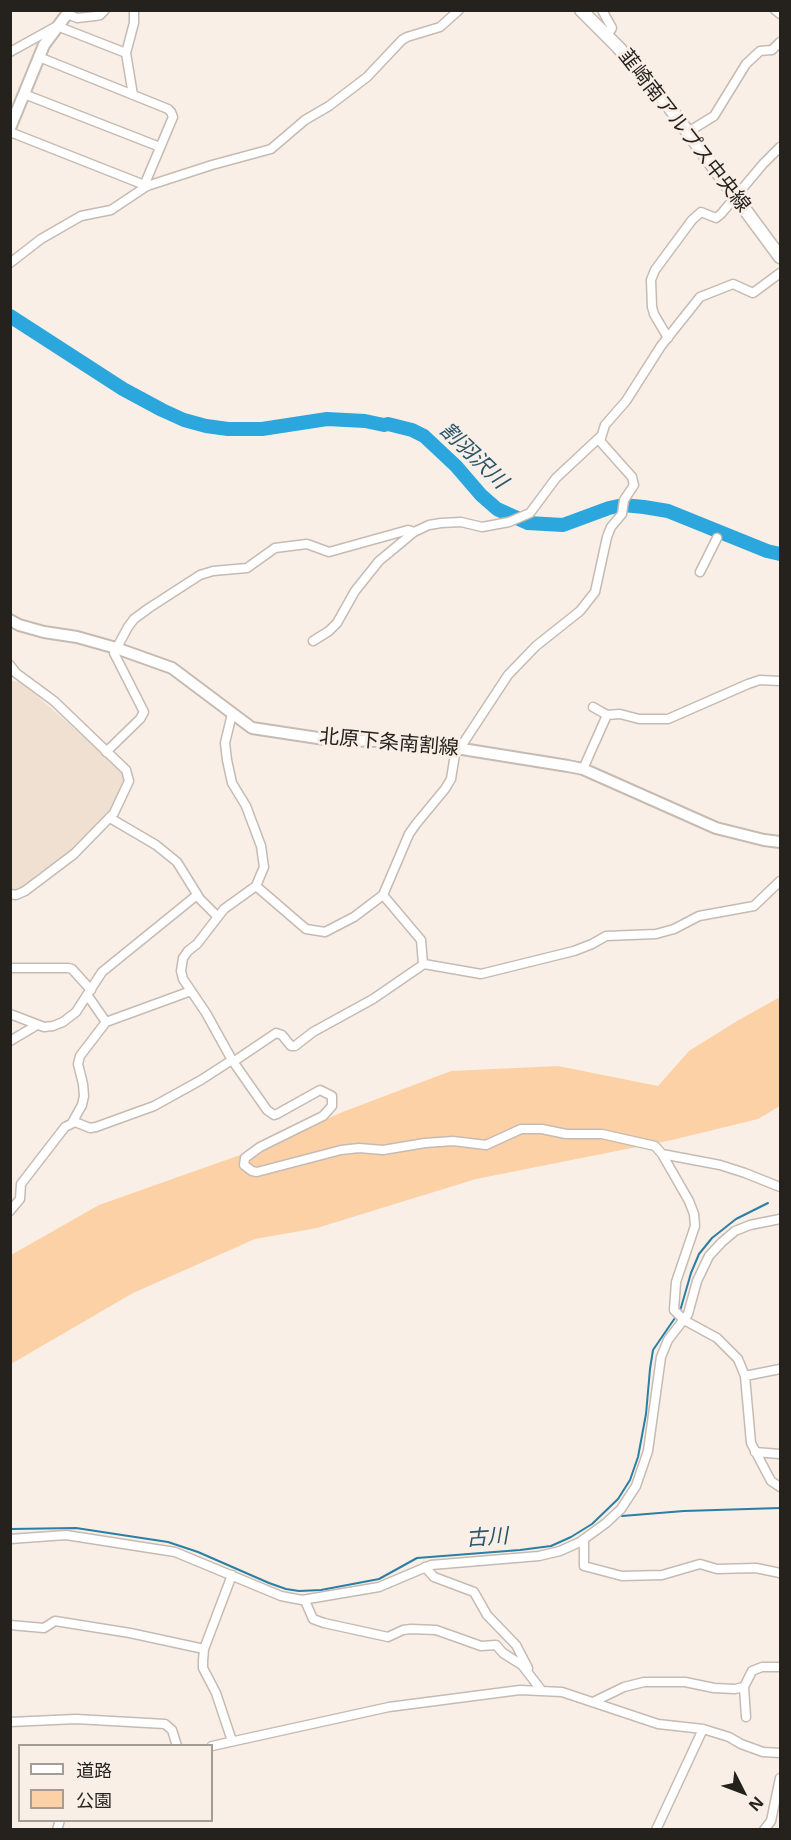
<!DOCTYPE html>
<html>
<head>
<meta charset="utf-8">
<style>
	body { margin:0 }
	#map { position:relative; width:791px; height:1840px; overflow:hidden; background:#f9efe6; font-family:"Open Sans","Noto Sans JP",sans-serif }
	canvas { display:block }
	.frame { position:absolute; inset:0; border:12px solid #25221e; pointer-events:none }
	.legend { position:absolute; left:18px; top:1744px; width:195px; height:78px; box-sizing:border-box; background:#f9efe6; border:2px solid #a49d96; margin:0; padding:8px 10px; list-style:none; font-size:18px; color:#25221e }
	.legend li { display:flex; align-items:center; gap:12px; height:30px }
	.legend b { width:30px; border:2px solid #a49d96 }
	.north { position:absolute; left:713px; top:1762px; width:60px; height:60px; -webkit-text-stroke:4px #f9efe6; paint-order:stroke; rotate:132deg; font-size:16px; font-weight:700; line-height:24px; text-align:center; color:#25221e }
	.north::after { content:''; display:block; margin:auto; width:21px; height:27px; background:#25221e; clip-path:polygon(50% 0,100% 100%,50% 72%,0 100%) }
</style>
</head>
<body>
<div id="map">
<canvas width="791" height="1840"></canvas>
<div class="frame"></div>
<ul class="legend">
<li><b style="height:8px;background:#fff"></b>道路</li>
<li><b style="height:16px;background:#fdd1a6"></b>公園</li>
</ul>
<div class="north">N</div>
</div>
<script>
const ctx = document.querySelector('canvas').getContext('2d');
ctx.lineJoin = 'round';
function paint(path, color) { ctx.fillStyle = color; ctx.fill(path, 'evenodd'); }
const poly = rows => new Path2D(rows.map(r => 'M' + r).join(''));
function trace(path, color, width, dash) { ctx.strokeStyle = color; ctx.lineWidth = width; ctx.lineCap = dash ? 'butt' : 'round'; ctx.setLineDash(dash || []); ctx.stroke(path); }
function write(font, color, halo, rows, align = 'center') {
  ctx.font = font + ' "Open Sans","Noto Sans JP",sans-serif'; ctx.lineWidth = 6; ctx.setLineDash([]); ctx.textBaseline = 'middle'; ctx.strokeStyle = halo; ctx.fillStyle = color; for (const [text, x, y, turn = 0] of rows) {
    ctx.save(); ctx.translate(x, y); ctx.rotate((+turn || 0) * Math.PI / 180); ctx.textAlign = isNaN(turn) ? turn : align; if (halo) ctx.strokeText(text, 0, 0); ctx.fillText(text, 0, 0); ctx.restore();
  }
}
const built = poly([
	[12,681,21,682,123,771,124,777,123,784,109,815,66,856,36,875,27,886,19,890,11,890,10,683]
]);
const green = poly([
	[780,997,780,1106,758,1119,672,1140,476,1179,317,1228,255,1239,133,1293,11,1364,11,1255,99,1205,257,1149,345,1111,451,1071,558,1066,658,1086,689,1051,737,1021]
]);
const stream = poly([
	[680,1311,691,1273,699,1254,712,1238,736,1219,768,1203],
	[620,1514,622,1516,684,1511,780,1508],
	[10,1529,76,1528,168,1542,198,1552,269,1583,286,1589,299,1591,321,1590,379,1579,417,1558,520,1550,551,1546,571,1537,592,1524,618,1499,630,1480,638,1457,646,1414,650,1369,653,1350,677,1315]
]);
const river = poly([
	[10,316,123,389,162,410,184,420,206,426,228,429,262,429,327,419,365,421,384,425,388,424,412,430,424,436,456,466,481,495,497,509,528,523,563,525,609,508,623,505,644,507,668,511,767,551,780,554]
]);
const minor = poly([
	[602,10,612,28,607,36],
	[775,10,780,14],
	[67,14,77,18,95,16,100,15,105,10],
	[10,52,57,26,126,53],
	[24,94,160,147],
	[133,95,126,53,134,23,134,10],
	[10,132,147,186,146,181,173,117,171,112,168,109,39,57],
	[688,132,714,116,746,64,760,51,772,50,780,42],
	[10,263,41,239,81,216,111,210,147,186,212,165,271,149,305,120,329,106,367,77,402,40,407,37,440,27,459,10],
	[668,338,654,314,652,307,651,280,655,270,692,220,701,212,716,218,721,214,763,164,780,147],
	[700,572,717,538],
	[313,641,329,631,337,623,355,591,379,561,414,532,429,525,441,523,461,522,482,527,509,522,530,513,556,478,601,436],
	[10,665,16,673,54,701,126,770,129,781,114,813,74,854,25,891,16,895,10,894],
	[593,707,607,715],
	[232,714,225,743,227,760,232,783,246,806,261,846,264,867,256,886,224,909,197,944,188,951,183,958,181,971,183,979,206,1013,232,1060,267,1110,274,1115,277,1114,320,1090,332,1096,332,1106,323,1116,260,1147,245,1158,244,1165,252,1171,257,1172,341,1150,359,1148,383,1150,425,1143,453,1141,486,1145,521,1129,542,1129,566,1134,602,1134,655,1146,662,1154,689,1201,694,1214,695,1226,676,1282,674,1310,684,1320,717,1338,738,1359,745,1376,751,1443,771,1481,780,1487],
	[460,748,508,675,536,646,580,611,595,592,607,537,611,527,622,514,624,500,634,485,632,477,600,441,605,425,626,401,661,346,700,297,733,284,753,293,780,273],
	[106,752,140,719,144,712,114,653,128,627,134,619,149,608,200,575,213,571,247,568,275,548,307,544,329,552,408,530,414,532],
	[583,769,607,715,620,714,639,719,668,719,748,684,760,680,780,681],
	[110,818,156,845,177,862,200,899,217,916],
	[256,886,306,929,325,932,354,917,383,895,409,834,416,824,445,789,451,779,456,748],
	[383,895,421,940,423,964],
	[10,968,68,968,72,969,91,990],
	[88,996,106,1022],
	[10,1014,44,1027,53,1026,63,1022,76,1012,102,972,197,895],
	[10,1041,37,1025],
	[233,1062,276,1033,282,1035,291,1046,295,1046,313,1032,373,999,424,964,481,974,574,951,592,944,606,936,656,934,674,929,699,916,754,906,780,881],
	[72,1123,82,1105,84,1096,83,1084,78,1064,80,1056,106,1022,191,991],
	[662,1154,720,1165,745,1173,780,1187],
	[10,1211,20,1199,21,1184,65,1127,75,1122,90,1128,96,1127,154,1106,201,1080,232,1060],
	[745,1376,780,1369],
	[755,1452,780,1454],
	[10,1539,66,1535,175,1552,281,1596,302,1600,379,1587,431,1565,539,1556,560,1551,580,1542,606,1523,621,1509,636,1486,648,1451,661,1357,668,1340,688,1314,697,1281,709,1256,722,1242,735,1231,750,1225,780,1219],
	[584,1539,584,1566,622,1576,662,1575,700,1564,717,1569,756,1568,780,1573],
	[425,1567,434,1577,474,1592,487,1615,516,1645,528,1668],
	[232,1575,204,1649,203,1661,203,1668,216,1693,232,1741],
	[306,1603,313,1619,324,1623,388,1637,403,1630,411,1629,436,1630,481,1646,496,1645,503,1653,522,1665,542,1691],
	[10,1625,44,1628,55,1621,130,1633,204,1649],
	[744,1687,746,1717],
	[593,1702,624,1687,644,1682,685,1682,714,1688,735,1689,744,1687,752,1671,762,1667,780,1667],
	[10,1722,76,1719,165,1724,172,1730,177,1746],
	[212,1746,389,1707,520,1690,562,1692,658,1724,703,1729,729,1737,741,1744,763,1752,780,1753],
	[57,1830,60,1820],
	[656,1830,703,1729],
	[764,1830,771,1821,780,1778]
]);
const tertiary = poly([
	[10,128,44,45,70,10]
]);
const secondary = poly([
	[10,620,19,625,44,632,77,637,116,648,172,668,252,728,331,740,384,741,456,748,568,766,583,769,716,828,764,840,780,842]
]);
const primary = poly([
	[581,10,618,47,664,100,780,257]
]);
const streetNames = [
	["韮崎南アルプス中央線",684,131,52],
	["北原下条南割線",389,743,5]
];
const waterNames = [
	["割羽沢川",473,456,44],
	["古川",487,1538,-4]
];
paint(built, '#f0e0d2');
paint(green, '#fdd1a6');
trace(stream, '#2a7fa4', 2);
trace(river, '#2ca7dd', 14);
trace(minor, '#c5bbb3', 11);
trace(tertiary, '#c5bbb3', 14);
trace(secondary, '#c5bbb3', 14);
trace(primary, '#c5bbb3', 15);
trace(minor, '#fff', 8);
trace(tertiary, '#fff', 10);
trace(secondary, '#fff', 10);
trace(primary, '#fff', 12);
write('20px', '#25221e', '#f9efe6', streetNames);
write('italic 21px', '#27556d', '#f9efe6', waterNames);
</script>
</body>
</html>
